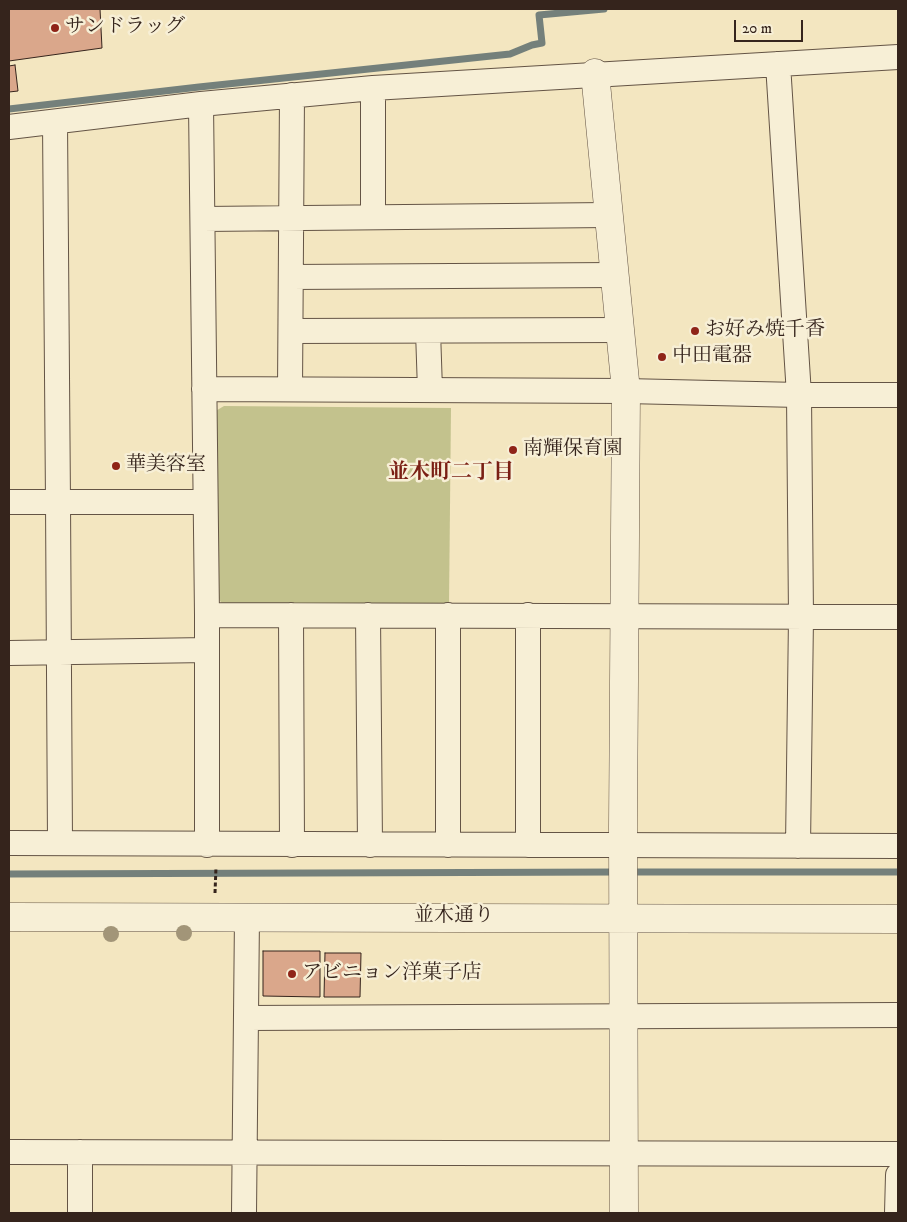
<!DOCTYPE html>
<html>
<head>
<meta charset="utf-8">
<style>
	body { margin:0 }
	#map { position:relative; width:907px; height:1222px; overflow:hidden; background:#f3e6c0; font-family:"IM FELL DW Pica",serif }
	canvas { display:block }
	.frame { position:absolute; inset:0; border:10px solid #35241c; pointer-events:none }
	.scale { position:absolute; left:734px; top:20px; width:69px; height:22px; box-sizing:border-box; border:2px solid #35241c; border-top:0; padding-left:6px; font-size:15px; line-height:18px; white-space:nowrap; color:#35241c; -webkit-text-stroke:4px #f7efd6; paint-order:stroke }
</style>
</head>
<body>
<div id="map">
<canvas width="907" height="1222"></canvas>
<div class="frame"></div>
<div class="scale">20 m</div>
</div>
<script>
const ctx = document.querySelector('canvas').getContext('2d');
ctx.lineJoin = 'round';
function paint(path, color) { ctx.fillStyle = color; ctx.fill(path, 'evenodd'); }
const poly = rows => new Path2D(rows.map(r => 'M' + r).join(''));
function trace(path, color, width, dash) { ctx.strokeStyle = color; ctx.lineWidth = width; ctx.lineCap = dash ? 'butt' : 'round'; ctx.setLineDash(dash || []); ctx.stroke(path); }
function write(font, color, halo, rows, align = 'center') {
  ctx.font = font + ' "IM FELL DW Pica","Noto Serif JP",serif'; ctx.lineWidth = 5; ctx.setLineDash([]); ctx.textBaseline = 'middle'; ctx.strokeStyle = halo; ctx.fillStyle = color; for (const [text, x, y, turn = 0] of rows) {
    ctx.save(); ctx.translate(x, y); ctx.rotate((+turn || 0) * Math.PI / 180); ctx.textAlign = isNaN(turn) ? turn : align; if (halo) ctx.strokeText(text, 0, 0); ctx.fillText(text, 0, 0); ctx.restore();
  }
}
const green = poly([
	[224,406,451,408,449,605,222,604,216,594,214,412]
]);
const stream = poly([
	[9,109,199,87,510,54,532,45,542,43,539,15,604,9],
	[629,872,898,872],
	[9,874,618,872]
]);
const building = poly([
	[9,9,100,9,102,48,9,61,9,9],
	[15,65,18,91,9,92,9,66,15,65],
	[263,951,320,951,320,997,263,996,263,951],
	[325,953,361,953,360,997,324,997,325,953]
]);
const path = poly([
	[215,893,216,867]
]);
const minor = poly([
	[778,64,799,395,801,617,798,846],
	[201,104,207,615,207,845],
	[9,127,201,104,373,88,898,57],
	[373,217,373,88],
	[203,219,608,215],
	[291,277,614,275],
	[291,331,620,330],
	[428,331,430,390],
	[204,389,626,391,799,395,898,395],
	[290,389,292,95],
	[9,502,58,502,55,122],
	[207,615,898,617],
	[291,615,292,845],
	[368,615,370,845],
	[448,615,448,845],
	[528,615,528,845],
	[9,653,207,650],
	[9,843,898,846],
	[60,843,58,502,204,502],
	[246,1018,898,1015],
	[9,1152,898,1154],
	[80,1152,80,1213],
	[244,1213,247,916],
	[897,1213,898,1175]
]);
const tertiary = poly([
	[595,73,626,391,623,826,624,1213],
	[9,917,898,919]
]);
const trees = [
	[184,933],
	[111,934]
];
const markers = [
	[55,28,5,"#8f2418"],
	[695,331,5,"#8f2418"],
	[662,357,5,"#8f2418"],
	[513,450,5,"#8f2418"],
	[116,466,5,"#8f2418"],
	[292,974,5,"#8f2418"]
];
const poiNames = [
	["サンドラッグ",65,28],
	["お好み焼千香",705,331],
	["中田電器",672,357],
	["南輝保育園",523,450],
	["華美容室",126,466],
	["アビニョン洋菓子店",302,974]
];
const streetNames = [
	["並木通り",454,917]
];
const neighbourhoodNames = [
	["並木町二丁目",451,474]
];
paint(green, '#c3c28d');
trace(stream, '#74807b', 7);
paint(building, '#daa78b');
trace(building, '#35241c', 1);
trace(minor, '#645445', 26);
trace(tertiary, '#645445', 29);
trace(path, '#35241c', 3, [4, 2.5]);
trace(minor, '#f7efd6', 24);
trace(tertiary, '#f7efd6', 28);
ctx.fillStyle = '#a29578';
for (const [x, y] of trees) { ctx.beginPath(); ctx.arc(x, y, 8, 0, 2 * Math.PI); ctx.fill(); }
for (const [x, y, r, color] of markers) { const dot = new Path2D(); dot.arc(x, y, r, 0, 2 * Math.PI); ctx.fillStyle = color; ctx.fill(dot); trace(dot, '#f7efd6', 2); }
write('20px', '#35241c', '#f7efd6', poiNames, 'left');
write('20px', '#35241c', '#f7efd6', streetNames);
write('bold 21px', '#7a1f14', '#f7efd6', neighbourhoodNames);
</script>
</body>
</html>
